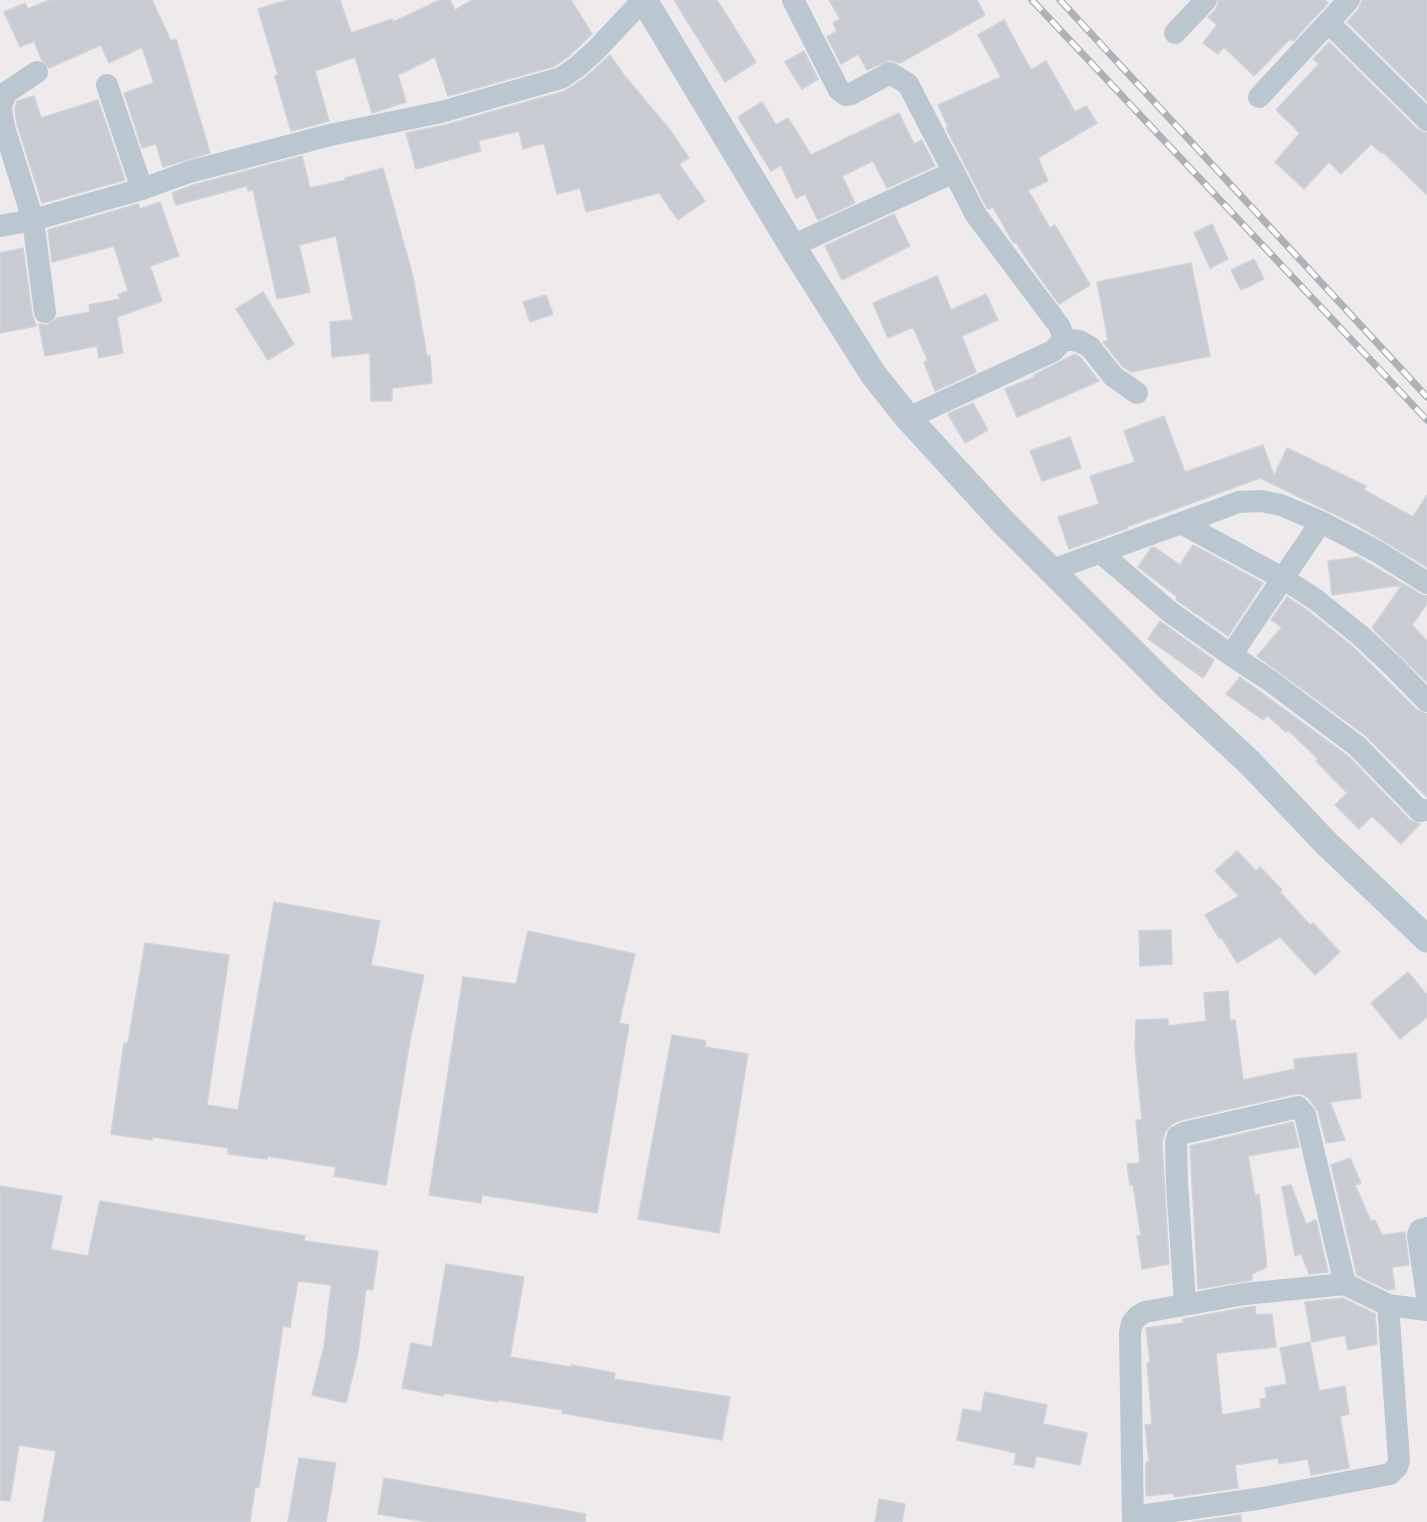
<!DOCTYPE html>
<html>
<head>
<meta charset="utf-8">
<style>
	body { margin:0 }
	canvas { display:block; background:#efebec }
</style>
</head>
<body>
<canvas width="1427" height="1522"></canvas>
<script>
const ctx = document.querySelector('canvas').getContext('2d');
ctx.lineJoin = 'round';
function paint(path, color) { ctx.fillStyle = color; ctx.fill(path, 'evenodd'); }
const poly = rows => new Path2D(rows.map(r => 'M' + r).join(''));
function trace(path, color, width, dash) { ctx.strokeStyle = color; ctx.lineWidth = width; ctx.lineCap = dash ? 'butt' : 'round'; ctx.setLineDash(dash || []); ctx.stroke(path); }
const building = poly([
	[49,0,152,0,171,41,176,39,210,153,163,167,156,144,142,148,124,93,154,83,142,47,109,63,101,45,49,68,42,60,34,41,20,47,4,12,25,3,28,9,49,0],
	[288,0,340,0,351,33,392,19,393,22,440,0,450,0,455,10,472,0,571,0,592,34,569,56,555,66,448,96,435,57,398,75,406,102,372,113,355,57,315,71,329,121,291,131,275,76,278,75,258,9,288,0],
	[674,0,717,0,756,62,725,82,674,0],
	[829,0,977,0,985,15,900,63,890,60,867,70,858,54,841,64,827,37,837,31,833,23,840,19,829,0],
	[1219,0,1325,0,1328,3,1293,41,1290,39,1254,76,1224,47,1218,54,1203,43,1217,25,1208,17,1216,9,1219,0],
	[1362,0,1427,0,1427,101,1347,22,1359,9,1362,0],
	[1004,20,1031,70,1046,61,1075,112,1086,106,1097,123,1038,158,1048,181,1028,190,1050,228,1055,225,1090,285,1059,304,1028,261,1016,242,1014,243,1011,239,993,207,989,209,987,208,946,128,948,127,938,105,1001,77,978,35,1004,20],
	[1329,42,1418,130,1427,133,1427,195,1383,152,1381,153,1371,144,1341,174,1329,162,1304,189,1275,162,1300,133,1276,110,1319,64,1313,59,1329,42],
	[804,51,818,79,802,89,785,62,804,51],
	[610,55,624,75,670,130,689,158,679,164,705,201,678,220,659,193,586,212,580,188,557,194,544,143,523,149,519,131,478,141,481,151,416,169,406,133,445,125,565,91,586,77,610,55],
	[34,96,41,118,98,100,125,180,42,203,17,124,15,110,17,101,34,96],
	[762,102,776,125,788,118,811,155,899,113,914,144,922,140,935,166,887,188,873,161,842,176,855,203,818,220,805,194,796,198,781,165,771,171,738,117,762,102],
	[302,156,310,188,346,180,345,178,383,168,413,277,427,356,430,356,432,383,392,388,392,401,371,401,370,353,332,357,330,322,353,320,336,236,299,245,310,292,277,299,253,190,248,191,247,186,176,205,172,193,193,185,302,156],
	[160,202,179,256,150,266,162,301,117,317,123,353,99,358,97,346,45,356,39,324,47,325,57,318,90,312,89,305,120,299,118,294,128,291,114,246,52,262,48,230,138,204,140,209,160,202],
	[894,214,910,246,842,280,825,246,894,214],
	[1212,224,1228,259,1210,268,1194,233,1212,224],
	[23,248,32,314,36,326,0,333,0,253,23,248],
	[1254,259,1264,279,1241,290,1231,270,1254,259],
	[1191,263,1210,356,1131,372,1122,366,1103,342,1108,340,1097,282,1191,263],
	[937,276,951,310,986,294,998,320,962,336,976,372,935,391,924,362,928,361,913,327,888,338,873,303,937,276],
	[263,292,294,344,268,360,236,309,263,292],
	[546,295,553,314,530,322,523,302,546,295],
	[1075,354,1081,358,1099,381,1017,417,1005,389,1035,377,1034,375,1075,354],
	[973,403,988,430,965,443,948,414,973,403],
	[1164,416,1185,472,1263,445,1274,476,1287,448,1366,486,1364,490,1413,517,1427,495,1427,567,1357,525,1260,478,1126,527,1128,528,1069,549,1058,517,1099,504,1090,476,1135,462,1124,431,1164,416],
	[1070,437,1081,468,1042,481,1030,451,1070,437],
	[1193,545,1263,583,1228,636,1178,601,1176,599,1177,597,1138,567,1151,548,1154,547,1180,565,1193,545],
	[1358,557,1420,594,1427,596,1427,604,1412,625,1427,641,1427,682,1372,628,1402,585,1332,595,1328,561,1358,557],
	[1287,597,1307,610,1352,646,1417,710,1427,714,1427,797,1365,735,1257,656,1282,627,1271,620,1287,597],
	[1160,621,1214,660,1203,678,1148,639,1160,621],
	[1240,677,1348,756,1410,820,1420,824,1401,844,1372,816,1359,829,1335,805,1347,793,1316,761,1318,759,1288,730,1286,732,1267,715,1263,720,1226,694,1240,677],
	[1237,851,1256,871,1260,867,1282,890,1280,892,1310,925,1313,923,1340,952,1315,975,1280,937,1237,963,1222,938,1219,938,1205,915,1239,896,1215,871,1237,851],
	[274,902,380,921,371,965,424,975,410,1040,386,1185,334,1176,336,1167,267,1156,267,1159,228,1154,228,1148,153,1137,152,1140,111,1134,124,1043,128,1043,145,943,229,955,207,1105,238,1110,274,902],
	[1171,930,1172,964,1140,966,1139,931,1171,930],
	[528,931,635,954,619,1023,629,1025,597,1213,482,1195,481,1203,429,1195,463,977,516,984,528,931],
	[1408,972,1427,995,1427,1017,1400,1039,1371,1003,1408,972],
	[1228,991,1230,1020,1235,1020,1243,1080,1295,1069,1294,1059,1356,1053,1361,1098,1330,1102,1345,1140,1326,1143,1318,1111,1308,1098,1302,1094,1295,1094,1181,1120,1172,1124,1165,1132,1162,1142,1169,1264,1142,1269,1137,1236,1141,1236,1133,1185,1130,1185,1127,1164,1140,1163,1136,1120,1142,1120,1135,1049,1136,1020,1168,1019,1168,1026,1206,1021,1204,993,1228,991],
	[672,1035,706,1041,705,1047,748,1054,719,1233,638,1219,672,1035],
	[1293,1122,1299,1147,1248,1156,1255,1196,1259,1194,1267,1267,1252,1274,1252,1280,1198,1289,1190,1146,1293,1122],
	[1350,1158,1361,1183,1355,1185,1371,1221,1375,1220,1382,1235,1405,1232,1409,1265,1392,1267,1395,1289,1388,1290,1357,1275,1331,1165,1350,1158],
	[1291,1185,1306,1224,1316,1220,1328,1272,1309,1274,1301,1253,1295,1256,1282,1187,1291,1185],
	[0,1186,62,1196,51,1248,53,1250,88,1256,100,1201,305,1236,304,1241,378,1251,373,1290,366,1289,358,1353,346,1403,312,1395,324,1347,331,1285,298,1281,290,1327,283,1326,259,1487,255,1487,250,1522,43,1522,56,1451,19,1445,10,1501,0,1500,0,1186],
	[446,1264,524,1277,510,1357,571,1367,571,1365,615,1373,614,1379,730,1397,722,1440,606,1421,562,1413,563,1410,499,1400,498,1402,444,1393,443,1396,402,1388,411,1343,432,1347,446,1264],
	[1343,1298,1375,1314,1377,1344,1348,1350,1345,1335,1312,1342,1305,1302,1343,1298],
	[1255,1306,1256,1315,1272,1314,1276,1347,1216,1353,1222,1415,1261,1408,1260,1399,1267,1398,1265,1388,1287,1384,1280,1348,1310,1342,1319,1391,1345,1386,1349,1414,1340,1416,1349,1468,1311,1475,1308,1459,1279,1464,1278,1458,1235,1465,1238,1488,1174,1497,1174,1493,1146,1496,1146,1462,1149,1462,1145,1425,1152,1424,1147,1363,1150,1362,1146,1328,1183,1323,1183,1319,1255,1306],
	[985,1392,1047,1405,1043,1424,1087,1433,1080,1465,1036,1456,1034,1468,1014,1464,1016,1453,957,1440,963,1409,981,1412,985,1392],
	[299,1458,336,1463,326,1522,288,1522,299,1458],
	[384,1478,586,1514,585,1522,428,1522,378,1514,384,1478],
	[879,1499,905,1504,902,1522,875,1522,879,1499],
	[1241,1515,1241,1522,1192,1522,1241,1515]
]);
const minor = poly([
	[793,0,839,90,846,95,851,94,890,73,908,84,976,215,1060,327,1064,339,1053,351,908,418],
	[1328,22,1427,120],
	[1175,33,1206,0],
	[37,72,7,92,2,102,1,110,4,127,33,220,45,312],
	[107,85,142,189],
	[1259,97,1349,0],
	[0,226,33,220,142,189,189,172,330,135,441,112,561,78,577,67,595,51,643,0],
	[792,246,954,172],
	[1064,339,1079,341,1090,347,1113,376,1137,393],
	[1183,524,1284,579,1315,599,1361,636,1395,668,1427,701],
	[1101,553,1170,612,1231,655,1269,680,1357,746,1420,811,1427,810],
	[1052,570,1239,502,1261,501,1281,505,1321,522,1376,551,1427,583],
	[1231,655,1321,522],
	[1427,1228,1420,1230,1418,1235,1427,1297],
	[1185,1303,1177,1184,1176,1142,1178,1136,1184,1133,1298,1107,1305,1115,1345,1284,1388,1305,1427,1310],
	[1133,1517,1263,1498,1390,1474,1397,1467,1399,1461,1388,1305],
	[1133,1522,1130,1333,1132,1323,1138,1316,1145,1312,1244,1294,1345,1284]
]);
const tertiary = poly([
	[644,0,792,246,873,374,908,418,1003,522,1164,683,1250,763,1327,844,1427,939]
]);
const rail = poly([
	[1032,0,1427,420],
	[1060,0,1427,397]
]);
paint(building, '#c8cbd2');
trace(building, '#cfd2d9', 1.5);
trace(minor, '#bbc7d0', 22);
trace(tertiary, '#bbc7d0', 27);
trace(rail, '#adb2b7', 7);
trace(rail, '#fff', 4.5, [14]);
</script>
</body>
</html>
